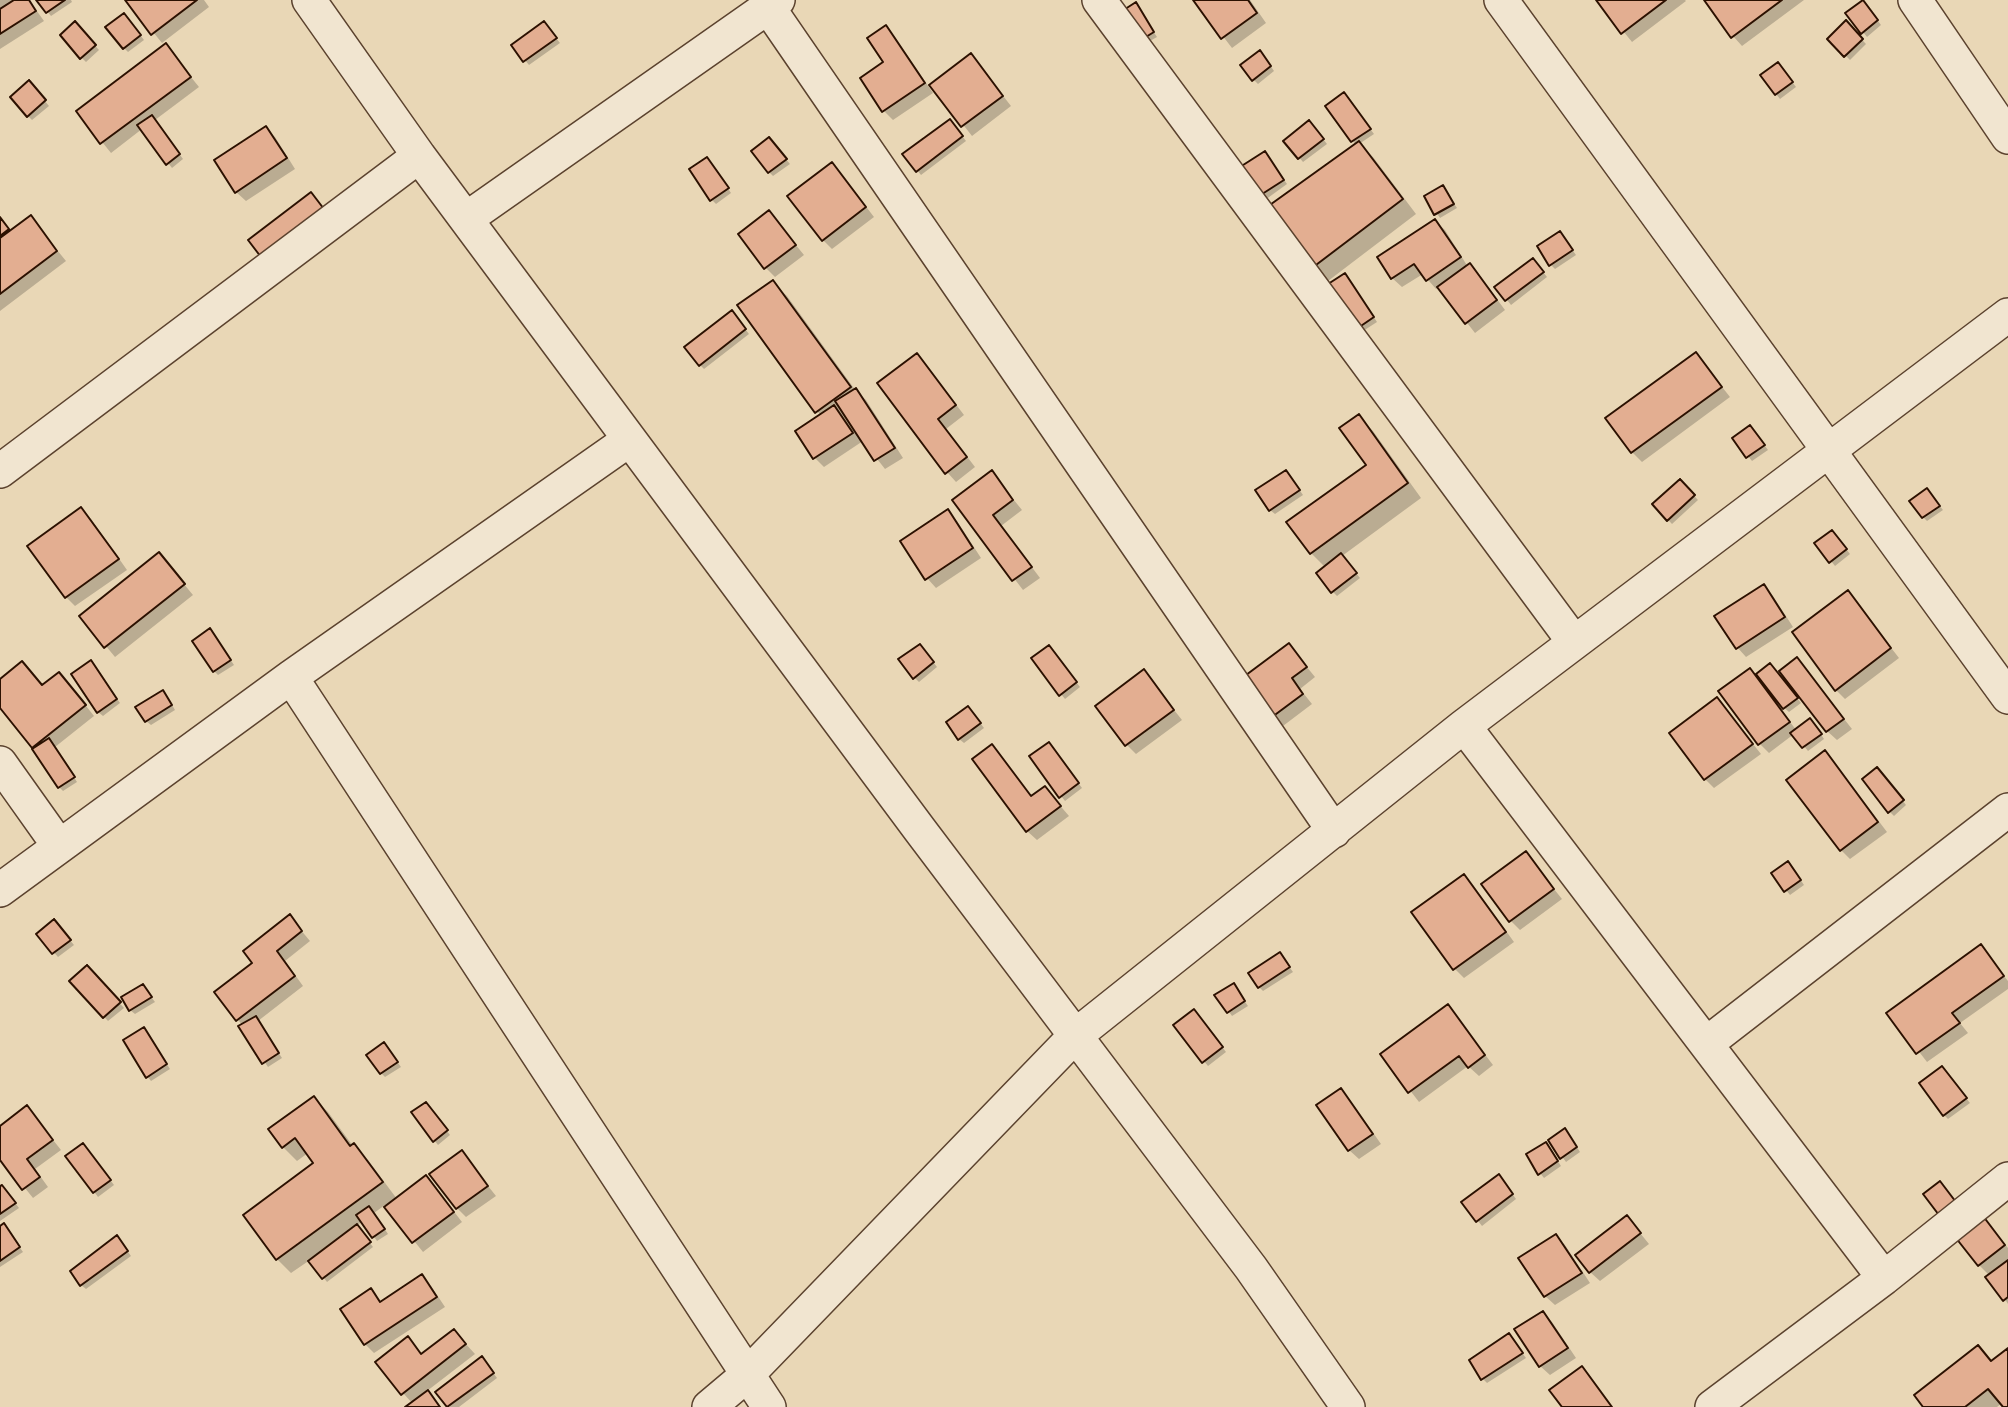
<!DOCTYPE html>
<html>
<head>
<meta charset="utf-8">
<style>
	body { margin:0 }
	canvas { display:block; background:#e9d7b6 }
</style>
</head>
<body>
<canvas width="2008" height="1407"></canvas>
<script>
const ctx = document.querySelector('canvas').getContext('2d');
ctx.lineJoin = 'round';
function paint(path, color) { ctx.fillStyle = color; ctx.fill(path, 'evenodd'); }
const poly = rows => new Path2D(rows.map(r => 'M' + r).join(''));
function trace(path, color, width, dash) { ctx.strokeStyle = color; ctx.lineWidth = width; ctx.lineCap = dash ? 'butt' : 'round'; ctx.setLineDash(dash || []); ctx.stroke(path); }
const shadow = poly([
	[0,0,29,0,44,21,0,49],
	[38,0,71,0,72,2,51,16],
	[127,0,204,0,209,7,162,43],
	[1195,0,1250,0,1266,23,1232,48],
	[1598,0,1685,0,1686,1,1632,42],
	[1707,0,1804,0,1742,46,1733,36],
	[1136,5,1157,37,1141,46],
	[1867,6,1881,25,1867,37,1863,32],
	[128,19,144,40,128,52,124,48],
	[1846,23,1866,44,1850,60,1829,39],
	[75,24,99,50,86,62,81,57],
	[886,27,895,37,933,93,893,120,884,111],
	[548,28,560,43,529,65,513,46],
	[166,46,199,87,155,120,183,159,172,168,142,129,111,153,78,112],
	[971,55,1011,106,972,136,932,85],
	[1264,56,1274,71,1258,84,1253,79],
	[1782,68,1796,87,1780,99,1762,76],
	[33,87,49,106,32,120,28,116],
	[1348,99,1374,134,1359,144,1373,157,1416,214,1328,281,1314,267,1356,145,1328,107],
	[954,125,966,141,921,175,917,170],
	[1313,126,1327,144,1303,162,1285,141],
	[265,128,275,137,295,169,246,201,236,192],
	[773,144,790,164,773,176,769,172],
	[1269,158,1287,184,1265,200,1261,195],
	[711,163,731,193,716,204,712,200],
	[841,174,874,217,832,249,823,240],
	[1443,187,1457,208,1440,218,1426,197],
	[769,212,804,255,775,277,766,268],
	[0,218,11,232,31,218,66,261,0,311],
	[1435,221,1445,230,1468,267,1479,275,1505,310,1475,333,1439,287,1436,289,1423,274,1402,287,1392,278],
	[1564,238,1576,255,1555,269,1551,265],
	[1537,264,1547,277,1511,305,1497,287],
	[1349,279,1377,322,1360,333],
	[772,282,787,296,856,391,866,400,903,458,885,469,863,441,824,467,815,458,821,416,739,306],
	[736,317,749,334,704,369,700,365],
	[1696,354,1730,397,1642,462,1632,452],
	[926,365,964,415,946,429,975,467,956,482,947,472],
	[1359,417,1373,431,1421,498,1342,556,1360,578,1337,596,1333,592,1325,567,1311,553,1368,465],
	[1754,431,1768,450,1752,461,1734,439],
	[992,473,1022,510,1001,526,1040,578,1023,590,954,500],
	[1290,476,1303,495,1275,514,1270,510],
	[1680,481,1698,500,1672,524,1654,505],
	[1931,495,1943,510,1927,521,1923,517],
	[81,510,91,519,127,570,75,606,66,597],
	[948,512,957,521,981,558,936,588,927,578],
	[1836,536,1850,554,1835,566,1831,561],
	[159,554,193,595,115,657,81,616],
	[1763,586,1773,596,1793,627,1746,657,1737,647],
	[1848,592,1899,658,1845,699,1836,690],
	[214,635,234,665,218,675,214,671],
	[1289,645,1315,677,1300,689,1312,704,1279,729,1269,719],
	[924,650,937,667,919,682,914,677],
	[1053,652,1080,687,1065,699,1033,659],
	[1797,659,1852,729,1837,740,1827,731],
	[1770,665,1801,703,1789,712,1779,703,1777,704,1796,730,1814,724,1824,739,1808,751,1794,734,1769,753,1760,744,1756,676],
	[95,667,120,703,103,716,98,712],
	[1144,672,1182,720,1136,754,1127,745],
	[0,681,43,686,68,683,94,716,55,747,77,782,63,791,59,787,36,749,0,705],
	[167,696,175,710,151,725,146,721],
	[1717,699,1761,754,1714,788,1705,779],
	[972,712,984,728,964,743,959,739],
	[992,746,1032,798,1045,788,1069,816,1037,840,1027,831],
	[1053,748,1082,788,1065,801,1061,796],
	[1834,762,1887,832,1850,859,1841,850],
	[1881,773,1906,805,1894,816,1889,811],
	[1526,854,1562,899,1520,930,1510,920],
	[1792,867,1804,885,1790,895,1786,890],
	[1464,876,1473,885,1514,942,1464,978,1455,969],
	[290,917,310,941,285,961,303,986,258,1021,282,1058,268,1067,241,1027,243,1026,216,992,254,963],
	[58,926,74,945,58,957,38,934],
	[1981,947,2008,981,2008,989,1960,1023,1968,1033,1927,1062,1889,1013],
	[1280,954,1293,972,1263,991,1259,987],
	[87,967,124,1008,108,1021,71,981],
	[1233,985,1248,1006,1232,1016,1217,995],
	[143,986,155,1002,135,1014,130,1010],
	[1448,1006,1493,1065,1479,1076,1468,1066,1419,1102,1382,1054],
	[1198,1015,1226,1052,1208,1066,1175,1026],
	[144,1029,170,1069,151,1081,147,1076],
	[388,1049,401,1067,385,1077,381,1073],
	[1946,1073,1970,1103,1948,1119,1944,1115],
	[1341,1091,1350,1100,1381,1144,1359,1159,1349,1150],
	[314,1098,328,1112,353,1146,368,1160,397,1199,435,1187,462,1222,423,1252,385,1205,374,1213,388,1234,377,1241,363,1221,356,1226,373,1247,327,1282,310,1260,291,1273,277,1259,315,1164,308,1153,297,1161,283,1147],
	[27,1107,61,1150,35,1169,48,1187,33,1198,0,1157,0,1128],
	[430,1108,450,1135,438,1145,434,1140],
	[1569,1134,1580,1152,1566,1162,1550,1140],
	[87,1149,114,1185,98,1197,68,1156],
	[1550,1149,1561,1166,1544,1178,1540,1173],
	[461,1152,496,1196,466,1217,457,1208],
	[1503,1181,1516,1199,1482,1226,1464,1203],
	[0,1188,6,1191,19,1208,0,1221],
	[1980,1214,2008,1248,2008,1304,1990,1276,1979,1265],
	[1627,1217,1649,1244,1600,1281,1590,1272],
	[4,1225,23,1252,0,1267,0,1228],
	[1555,1236,1565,1245,1590,1283,1555,1305,1545,1296],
	[121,1242,131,1256,86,1289,81,1285],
	[422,1277,431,1286,445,1307,374,1353,365,1344,371,1290,382,1303],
	[1543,1313,1552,1322,1576,1358,1550,1375,1540,1366],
	[454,1331,475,1354,427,1391,440,1407,408,1407,413,1404,403,1393,408,1338,423,1355],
	[1509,1335,1526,1358,1487,1383,1483,1379],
	[1978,1347,1993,1362,2008,1350,2008,1407,2002,1403,1997,1407,1926,1407],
	[486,1363,497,1378,459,1407,450,1407,438,1392]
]);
const building = poly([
	[14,0,29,0,36,11,0,34,0,9,14,0],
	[36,0,65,0,46,13,36,0],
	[125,0,197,0,151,35,125,0],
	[1193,0,1248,0,1257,13,1221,39,1193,0],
	[1596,0,1666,0,1621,34,1596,0],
	[1704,0,1782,0,1731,38,1704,0],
	[1863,0,1878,20,1861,34,1845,13,1863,0],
	[1136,2,1154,32,1136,43,1119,13,1136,2],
	[124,13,141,35,123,49,105,27,124,13],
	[1846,20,1863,39,1844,57,1827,39,1846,20],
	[75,21,96,45,80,59,60,35,75,21],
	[544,21,557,38,523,62,511,45,544,21],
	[886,25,925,83,882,112,860,78,883,62,867,38,886,25],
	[166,43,191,77,100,144,76,111,166,43],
	[1260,50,1271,66,1252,81,1240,65,1260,50],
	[971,53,1003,96,961,127,929,85,971,53],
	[1778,62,1793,82,1775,95,1760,75,1778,62],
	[29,80,46,100,27,117,10,97,29,80],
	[1344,92,1371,129,1351,142,1325,106,1344,92],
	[152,115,180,154,166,165,137,125,152,115],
	[950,119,963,136,916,172,902,154,950,119],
	[1309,120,1324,139,1298,159,1283,141,1309,120],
	[266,126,287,158,235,193,214,160,266,126],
	[769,137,787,159,768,173,751,151,769,137],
	[1359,141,1403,199,1312,268,1267,207,1359,141],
	[1265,151,1284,180,1259,196,1240,167,1265,151],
	[707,157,729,188,710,201,689,169,707,157],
	[832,162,866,207,822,241,787,196,832,162],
	[1443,185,1454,204,1434,215,1424,196,1443,185],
	[311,192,327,213,264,261,248,240,311,192],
	[769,210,796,245,764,269,738,234,769,210],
	[31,215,57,251,0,294,0,238,31,215],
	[0,217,9,229,0,236,0,217],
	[1435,219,1461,257,1426,281,1414,264,1391,279,1377,257,1435,219],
	[1560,231,1573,250,1549,266,1537,246,1560,231],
	[1533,258,1544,272,1505,301,1494,287,1533,258],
	[1470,263,1497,300,1465,324,1437,287,1470,263],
	[1345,273,1374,317,1355,330,1325,286,1345,273],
	[773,280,851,387,815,413,737,305,773,280],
	[732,310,746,329,699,366,684,347,732,310],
	[1696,352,1722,387,1631,453,1605,418,1696,352],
	[917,353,956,405,938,419,967,457,945,474,877,383,917,353],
	[856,388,895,448,874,461,835,401,856,388],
	[834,405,853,433,813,459,795,431,834,405],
	[1359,414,1408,483,1310,554,1286,522,1366,465,1339,428,1359,414],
	[1750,425,1765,445,1746,458,1732,438,1750,425],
	[992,470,1013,500,993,515,1032,567,1012,581,952,500,992,470],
	[1286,470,1300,490,1269,511,1255,490,1286,470],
	[1680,479,1695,495,1667,521,1652,504,1680,479],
	[1927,488,1940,506,1922,518,1909,501,1927,488],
	[81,507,119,559,65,598,27,546,81,507],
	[948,509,973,548,925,580,900,541,948,509],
	[1832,530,1847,549,1829,563,1814,543,1832,530],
	[159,552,185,584,104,648,79,616,159,552],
	[1341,553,1357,573,1331,593,1316,573,1341,553],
	[1764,584,1785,617,1736,649,1714,616,1764,584],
	[1848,590,1891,648,1835,691,1792,632,1848,590],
	[210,628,231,660,213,672,192,641,210,628],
	[1289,643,1307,667,1292,678,1303,694,1268,720,1238,681,1289,643],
	[920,644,934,662,913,679,898,659,920,644],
	[1049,645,1077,682,1059,696,1031,658,1049,645],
	[1797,657,1844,719,1826,732,1779,671,1797,657],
	[91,660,117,699,97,713,71,674,91,660],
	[22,661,42,685,59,672,86,705,32,748,0,708,0,679,22,661],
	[1770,663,1798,698,1783,709,1756,674,1770,663],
	[1750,668,1790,722,1758,745,1718,691,1750,668],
	[1144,669,1174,710,1125,746,1095,706,1144,669],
	[163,690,172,705,145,722,135,707,163,690],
	[1717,697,1753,744,1704,780,1669,733,1717,697],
	[968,706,981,723,958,740,946,722,968,706],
	[1810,718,1822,734,1802,748,1790,733,1810,718],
	[49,738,75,777,58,788,32,749,49,738],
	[1049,742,1079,783,1059,798,1029,756,1049,742],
	[992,744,1031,796,1045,786,1061,806,1026,832,972,759,992,744],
	[1825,750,1878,822,1840,851,1786,780,1825,750],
	[1877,767,1904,800,1888,813,1862,779,1877,767],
	[1526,851,1554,889,1509,922,1481,884,1526,851],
	[1788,861,1801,880,1784,892,1771,873,1788,861],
	[1464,874,1506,932,1453,970,1411,912,1464,874],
	[290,914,302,931,277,951,295,976,236,1021,214,992,252,963,243,951,290,914],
	[54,919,71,940,52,954,36,934,54,919],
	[1981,944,2004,976,1952,1013,1960,1023,1916,1054,1886,1013,1981,944],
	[1280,952,1290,967,1258,988,1248,973,1280,952],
	[87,965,121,1002,103,1018,69,981,87,965],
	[1234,983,1245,1001,1227,1013,1214,995,1234,983],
	[143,984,152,997,129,1011,121,997,143,984],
	[1448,1004,1485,1055,1468,1068,1459,1056,1408,1093,1380,1054,1448,1004],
	[1194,1009,1223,1047,1202,1063,1173,1025,1194,1009],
	[256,1016,279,1053,262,1064,238,1026,256,1016],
	[144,1027,167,1064,146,1078,123,1040,144,1027],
	[384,1042,398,1062,380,1074,366,1055,384,1042],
	[1942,1066,1967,1098,1943,1116,1919,1083,1942,1066],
	[1341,1088,1373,1134,1348,1151,1316,1105,1341,1088],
	[314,1096,350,1146,354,1143,383,1182,276,1260,243,1215,313,1163,295,1138,282,1148,268,1129,314,1096],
	[426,1102,448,1130,433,1142,411,1112,426,1102],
	[27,1105,53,1140,27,1159,40,1177,22,1190,0,1160,0,1126,27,1105],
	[1565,1128,1577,1147,1560,1159,1548,1140,1565,1128],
	[1546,1142,1558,1161,1538,1175,1526,1154,1546,1142],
	[83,1143,111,1180,93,1193,65,1156,83,1143],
	[462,1150,488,1186,456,1209,429,1174,462,1150],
	[1499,1174,1513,1194,1476,1222,1461,1202,1499,1174],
	[426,1175,454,1212,412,1243,384,1207,426,1175],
	[1940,1181,1965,1214,1948,1227,1923,1194,1940,1181],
	[2,1185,16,1203,0,1214,0,1186,2,1185],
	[369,1206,385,1229,372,1238,356,1215,369,1206],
	[1980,1212,2005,1245,1978,1266,1952,1233,1980,1212],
	[1627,1215,1641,1233,1589,1273,1575,1255,1627,1215],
	[4,1223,20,1247,0,1261,0,1226,4,1223],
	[357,1224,371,1242,322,1279,308,1261,357,1224],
	[1556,1234,1582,1273,1544,1297,1518,1258,1556,1234],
	[117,1235,128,1251,80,1286,70,1271,117,1235],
	[2008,1260,2008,1297,2003,1301,1985,1277,2008,1260],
	[422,1274,437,1297,364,1345,340,1309,371,1288,380,1302,422,1274],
	[1543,1311,1568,1348,1539,1367,1514,1329,1543,1311],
	[454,1329,466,1344,401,1395,375,1362,408,1336,421,1354,454,1329],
	[1509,1333,1523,1353,1481,1380,1469,1360,1509,1333],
	[1978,1345,1991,1361,2008,1348,2008,1407,2003,1407,1988,1389,1965,1407,1923,1407,1914,1395,1978,1345],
	[482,1356,494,1373,447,1407,435,1392,482,1356],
	[1582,1366,1612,1407,1562,1407,1549,1390,1582,1366],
	[428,1390,440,1407,405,1407,428,1390]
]);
const street = poly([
	[309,0,419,156,920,830,1251,1268,1348,1407],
	[1099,0,1574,642],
	[1501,0,2008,697],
	[1915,0,2008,137],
	[768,7,1334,831],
	[466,219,778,0],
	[0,471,419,156],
	[291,677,769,1407],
	[1464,726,1884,1278],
	[0,763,59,846],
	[0,890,291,677,629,440],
	[1706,1044,2008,810],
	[709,1407,747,1375,1075,1036,1464,726,2008,315],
	[1712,1407,1884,1278,2008,1179]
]);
paint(shadow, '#0003');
paint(building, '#e3ae91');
trace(building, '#2c1101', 2);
trace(street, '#5b422e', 36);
trace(street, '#f1e5d0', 33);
</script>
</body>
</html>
